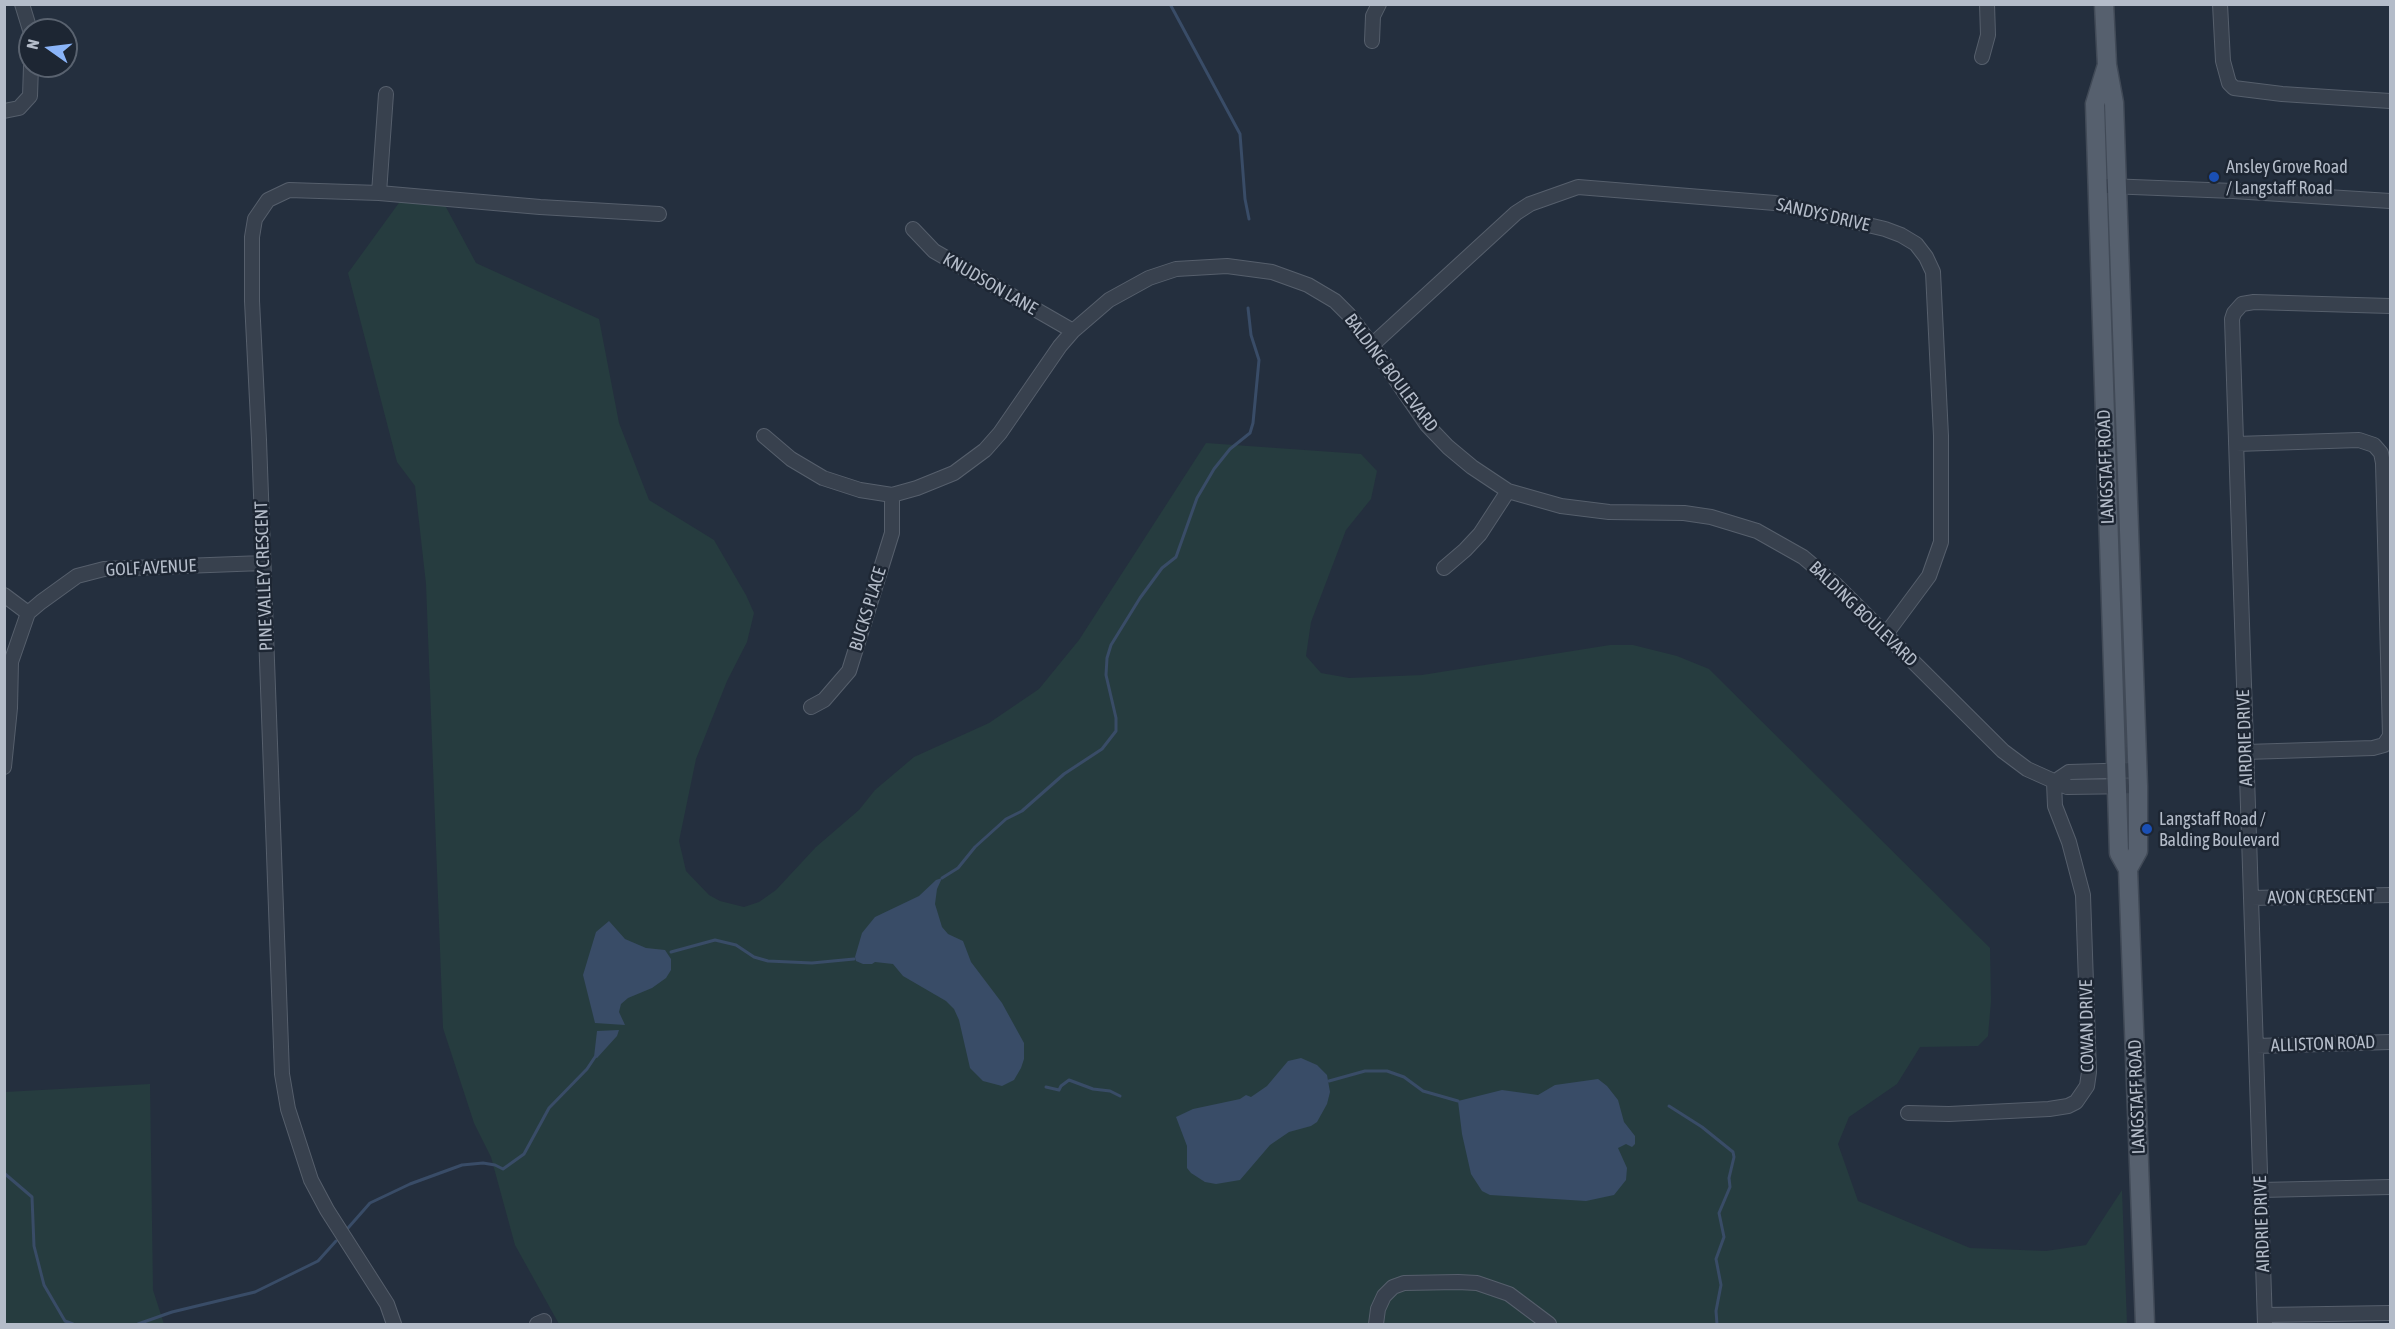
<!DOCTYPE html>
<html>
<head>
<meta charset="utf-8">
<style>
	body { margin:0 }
	#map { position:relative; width:2395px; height:1329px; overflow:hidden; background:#242f3e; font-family:"Asap Condensed",sans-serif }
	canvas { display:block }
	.frame { position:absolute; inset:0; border:6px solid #b4bcc9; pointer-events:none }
	.north { position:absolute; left:18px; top:18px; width:60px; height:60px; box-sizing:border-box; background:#1d2633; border:2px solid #59626f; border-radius:50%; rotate:284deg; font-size:16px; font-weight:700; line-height:24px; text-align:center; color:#b4bcc9 }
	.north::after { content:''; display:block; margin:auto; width:21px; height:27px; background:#8ab4f8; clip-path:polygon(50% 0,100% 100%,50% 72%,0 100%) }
</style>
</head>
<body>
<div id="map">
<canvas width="2395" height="1329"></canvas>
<div class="frame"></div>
<div class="north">N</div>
</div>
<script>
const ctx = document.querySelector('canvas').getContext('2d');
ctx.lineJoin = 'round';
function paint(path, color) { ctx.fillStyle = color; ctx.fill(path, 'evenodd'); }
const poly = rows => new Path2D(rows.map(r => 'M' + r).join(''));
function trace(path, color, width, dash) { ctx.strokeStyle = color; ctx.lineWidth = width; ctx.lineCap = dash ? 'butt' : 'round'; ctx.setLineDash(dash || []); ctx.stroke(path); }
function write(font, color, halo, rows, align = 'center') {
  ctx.font = font + ' "Asap Condensed",sans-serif'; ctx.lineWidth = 5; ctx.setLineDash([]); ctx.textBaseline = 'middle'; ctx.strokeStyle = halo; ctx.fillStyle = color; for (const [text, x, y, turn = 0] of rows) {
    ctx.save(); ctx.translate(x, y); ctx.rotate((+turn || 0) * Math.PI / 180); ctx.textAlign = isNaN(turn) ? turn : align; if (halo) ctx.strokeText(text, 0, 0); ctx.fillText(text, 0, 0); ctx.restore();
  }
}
const green = poly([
	[440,196,476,263,599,319,619,423,649,500,714,540,746,595,754,613,747,642,727,681,696,759,679,841,686,871,709,895,720,901,744,907,759,902,776,890,816,847,859,810,875,790,914,757,989,723,1039,689,1079,640,1206,443,1361,454,1377,471,1371,499,1346,530,1311,622,1306,656,1321,673,1349,678,1422,675,1610,645,1633,645,1677,656,1709,669,1990,948,1991,1001,1988,1036,1978,1046,1920,1047,1897,1084,1849,1117,1838,1144,1858,1201,1970,1248,2046,1251,2086,1245,2122,1190,2127,1324,559,1324,515,1245,491,1157,474,1123,443,1028,426,584,415,486,397,462,348,273,401,200],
	[150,1084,153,1290,164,1324,5,1324,5,1092]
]);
const water = poly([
	[942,878,937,889,935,904,942,927,948,934,963,941,971,962,1002,1003,1024,1043,1024,1059,1021,1068,1014,1080,1002,1086,983,1081,970,1068,959,1020,954,1009,946,1001,903,976,893,964,875,962,872,964,863,964,856,961,855,957,862,933,875,917,919,896,936,880],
	[609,921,625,939,646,948,665,950,671,959,671,970,666,978,652,988,628,998,621,1004,619,1012,625,1025,595,1023,583,975,596,932],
	[619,1030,617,1036,597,1058,594,1057,597,1031],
	[1301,1058,1317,1065,1327,1075,1330,1092,1327,1104,1317,1122,1311,1126,1289,1132,1270,1145,1240,1180,1216,1184,1205,1182,1191,1173,1187,1168,1187,1146,1176,1117,1193,1109,1240,1099,1246,1095,1251,1097,1267,1086,1288,1061],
	[1598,1079,1607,1086,1618,1100,1624,1122,1635,1136,1635,1144,1632,1147,1626,1144,1618,1148,1627,1168,1626,1180,1614,1195,1586,1201,1490,1195,1482,1191,1471,1174,1462,1134,1458,1101,1502,1090,1538,1095,1555,1085]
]);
const stream = poly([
	[1170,4,1240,134,1245,199,1249,219],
	[942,878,958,868,975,847,1006,819,1022,811,1064,774,1102,749,1116,731,1116,718,1106,675,1107,658,1111,645,1140,598,1162,568,1176,557,1197,498,1214,469,1230,449,1250,433,1253,423,1259,360,1251,335,1248,308],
	[671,952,715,940,736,945,754,957,768,961,812,963,854,959],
	[1329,1081,1365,1071,1387,1071,1404,1077,1423,1091,1458,1101],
	[1046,1087,1059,1090,1061,1086,1069,1080,1093,1089,1110,1091,1120,1096],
	[1669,1106,1702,1127,1733,1152,1734,1157,1729,1178,1730,1187,1719,1213,1724,1237,1716,1259,1721,1285,1716,1311,1717,1324],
	[4,1173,32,1197,34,1246,44,1285,65,1321,73,1324],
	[348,1228,370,1203,410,1184,462,1165,483,1163,495,1165,503,1169,524,1154,549,1108,587,1069,595,1057],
	[138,1324,172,1312,255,1292,318,1261,336,1241]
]);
const minor = poly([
	[22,4,30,30],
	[2220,4,2223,61,2229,83,2234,88,2282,94,2390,101],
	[1372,41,1373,16,1379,4],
	[1982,57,1988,35,1987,4],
	[4,111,19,108,30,96,31,66],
	[2108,186,2233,191,2390,201],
	[379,193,386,94],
	[913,229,934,251,1073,331],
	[1372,345,1516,213,1530,204,1578,187,1775,203,1885,229,1901,235,1916,244,1926,257,1933,272,1941,436,1941,542,1929,576,1886,634],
	[764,436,791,459,823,478,860,490,892,495,917,488,954,473,985,450,1000,433,1060,346,1073,331,1109,300,1149,278,1176,269,1227,266,1272,272,1308,285,1335,301,1349,315,1372,345,1427,425,1448,447,1472,467,1508,491,1561,506,1609,512,1684,513,1711,517,1757,531,1803,557,1835,584,2003,751,2027,769,2067,787,2138,786],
	[2236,444,2359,440,2374,445,2381,453,2383,463,2390,736,2384,745,2373,748,2246,752],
	[1444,568,1465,550,1480,534,1508,491],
	[4,595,28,613],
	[811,707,824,700,849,671,892,533,892,495],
	[4,767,10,708,11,662,28,613,41,602,77,576,104,569,263,563],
	[2054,782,2069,772,2138,770],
	[2251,898,2390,895],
	[2256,1046,2390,1042],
	[1908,1113,1949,1114,2049,1109,2068,1106,2076,1102,2087,1086,2089,1072,2083,895,2069,842,2055,806,2054,782],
	[2261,1190,2390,1187],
	[2265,1315,2390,1313],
	[394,1324,387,1304,327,1210,311,1180,288,1109,282,1074,259,440,252,301,252,237,255,219,268,200,289,190,379,193,540,207,659,214],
	[537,1324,544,1321],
	[1376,1324,1378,1309,1384,1296,1393,1287,1404,1283,1458,1282,1477,1283,1509,1294,1549,1324],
	[2265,1324,2232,319,2234,313,2242,304,2254,302,2390,306]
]);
const major = poly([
	[2104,4,2107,65,2114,103,2138,786,2138,851,2128,869],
	[2107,65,2095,104,2119,853,2128,869,2145,1324]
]);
const markers = [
	[2214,177,6,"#1a4fb4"],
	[2147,829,6,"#1a4fb4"]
];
const poiNames = [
	["Ansley Grove Road",2226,167],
	["/ Langstaff Road",2226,188],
	["Langstaff Road /",2159,819],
	["Balding Boulevard",2159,840]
];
const streetNames = [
	["SANDYS DRIVE",1823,215,13],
	["KNUDSON LANE",990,284,30],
	["BALDING BOULEVARD",1391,373,53],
	["LANGSTAFF ROAD",2106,467,-92],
	["GOLF AVENUE",151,568,-3],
	["PINE VALLEY CRESCENT",264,576,-92],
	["BUCKS PLACE",868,609,-73],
	["BALDING BOULEVARD",1863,614,44],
	["AIRDRIE DRIVE",2245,738,-92],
	["AVON CRESCENT",2321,897,-1],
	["COWAN DRIVE",2087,1026,-91],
	["ALLISTON ROAD",2323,1044,-2],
	["LANGSTAFF ROAD",2137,1097,-92],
	["AIRDRIE DRIVE",2262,1224,-92]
];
paint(green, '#263c3f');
paint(water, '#394c67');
trace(stream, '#394c67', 3);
trace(minor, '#565f6c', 16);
trace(major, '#414a57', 21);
trace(minor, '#38414e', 14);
trace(major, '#56606e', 18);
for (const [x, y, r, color] of markers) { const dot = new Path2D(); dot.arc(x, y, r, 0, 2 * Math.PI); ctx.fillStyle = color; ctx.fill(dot); trace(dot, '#1d2633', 2); }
write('18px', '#b4bcc9', '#1d2633', poiNames, 'left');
write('18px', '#b4bcc9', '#1d2633', streetNames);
</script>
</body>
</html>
